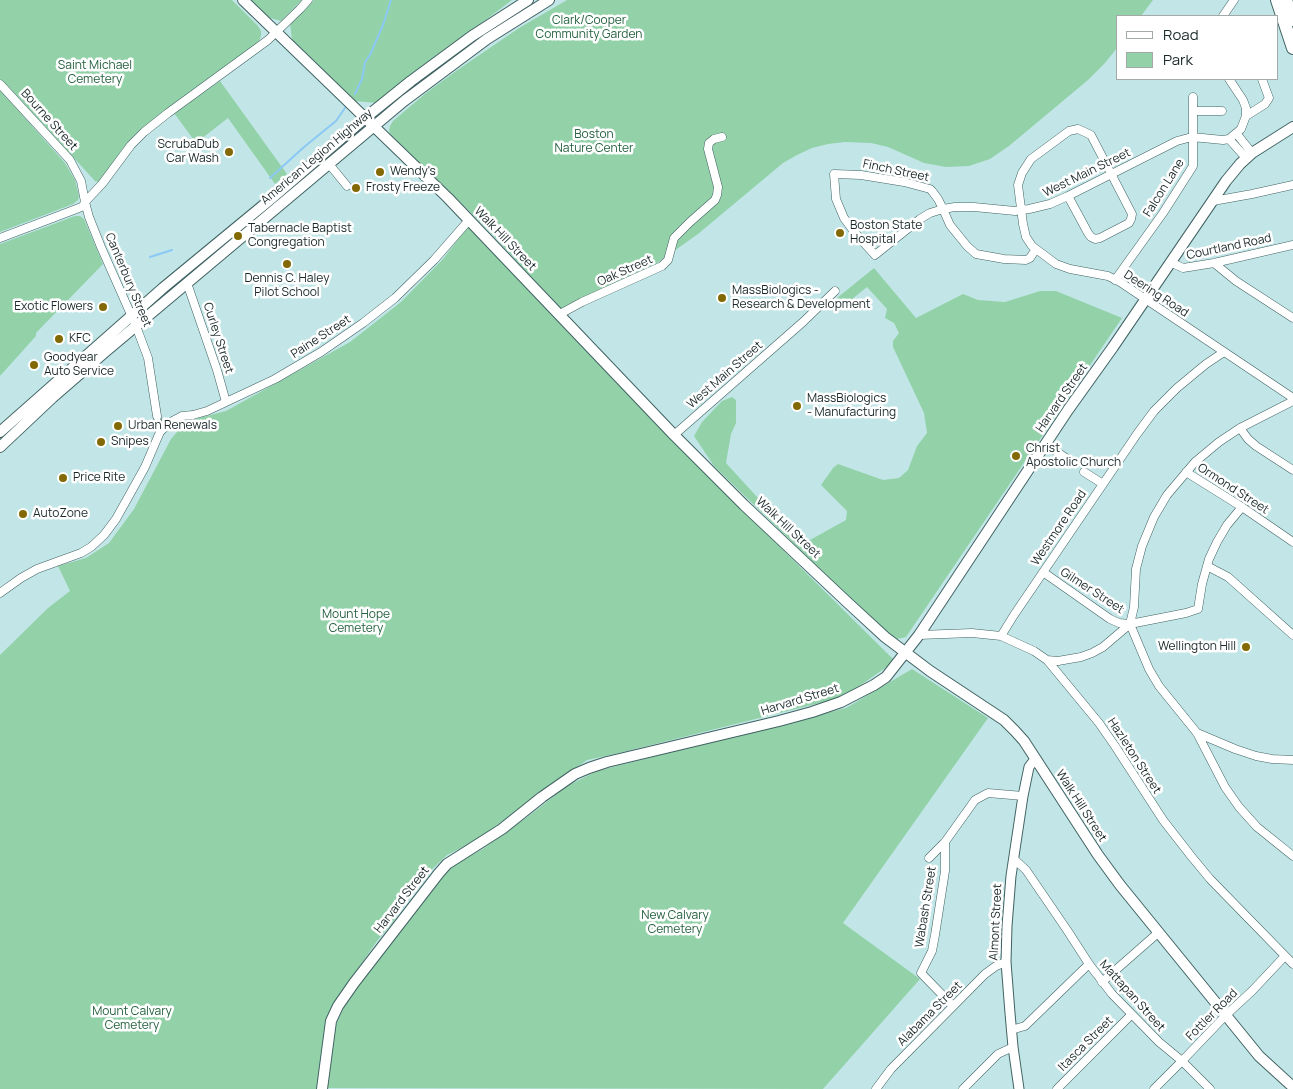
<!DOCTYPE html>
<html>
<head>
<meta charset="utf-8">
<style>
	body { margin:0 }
	#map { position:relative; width:1293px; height:1089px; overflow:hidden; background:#c2e6e7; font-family:Manrope,sans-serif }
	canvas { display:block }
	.legend { position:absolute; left:1116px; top:15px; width:162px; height:65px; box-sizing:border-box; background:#fff; border:1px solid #a3a9a9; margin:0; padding:6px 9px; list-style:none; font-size:15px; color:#1a2829 }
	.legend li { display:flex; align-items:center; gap:10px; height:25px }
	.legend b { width:25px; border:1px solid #a3a9a9 }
</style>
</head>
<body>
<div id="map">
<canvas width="1293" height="1089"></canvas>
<ul class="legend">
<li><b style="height:6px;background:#fff"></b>Road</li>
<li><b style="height:14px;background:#93d2a9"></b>Park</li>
</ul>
</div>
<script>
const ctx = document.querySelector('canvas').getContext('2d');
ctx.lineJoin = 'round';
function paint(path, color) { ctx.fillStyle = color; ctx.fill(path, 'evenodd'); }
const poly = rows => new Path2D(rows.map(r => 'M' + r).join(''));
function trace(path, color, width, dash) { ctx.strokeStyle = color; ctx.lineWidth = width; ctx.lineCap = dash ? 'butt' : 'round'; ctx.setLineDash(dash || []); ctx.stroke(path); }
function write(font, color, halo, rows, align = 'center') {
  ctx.font = font + ' Manrope,sans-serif'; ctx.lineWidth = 5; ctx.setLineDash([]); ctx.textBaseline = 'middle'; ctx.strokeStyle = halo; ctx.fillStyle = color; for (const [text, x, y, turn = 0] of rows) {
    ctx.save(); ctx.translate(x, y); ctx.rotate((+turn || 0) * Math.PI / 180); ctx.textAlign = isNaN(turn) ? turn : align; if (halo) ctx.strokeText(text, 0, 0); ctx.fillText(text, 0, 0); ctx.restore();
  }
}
const green = poly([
	[0,0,232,0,258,26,261,31,261,35,260,39,256,45,143,128,123,148,101,180,98,182,95,181,20,99,0,79],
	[250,0,302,0,281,21,267,17],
	[314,0,512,0,376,103,355,101,292,40,290,23],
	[567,0,1153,0,1141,16,1117,16,1117,48,1105,63,1088,80,1009,146,990,159,969,166,946,167,924,163,888,147,871,143,845,142,828,144,812,148,797,155,783,163,698,234,657,263,561,309,490,232,453,195,391,137,389,130,390,126,393,121,426,93,456,71,519,28],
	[220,81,287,174,275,184,228,118,196,143,174,113],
	[0,90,65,163,75,180,79,196,78,200,73,204,0,232],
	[75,216,80,216,84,219,103,264,36,333,36,336,0,376,0,244],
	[469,227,682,450,895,661,844,697,619,753,587,760,475,841,447,855,408,892,394,921,377,941,334,1004,327,1019,325,1027,321,1063,316,1089,0,1089,0,655,48,608,70,591,58,566,86,558,109,543,134,509,171,439,183,425,199,418,226,411,350,342,401,302,443,259,463,233],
	[874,268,916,318,963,294,978,300,1005,302,1040,291,1056,291,1122,318,906,637,893,640,714,466,694,436,702,422,722,401,732,397,736,400,736,423,731,434,726,463,801,545,846,520,847,511,821,485,833,468,838,464,883,480,899,478,908,470,917,446,927,433,924,413,893,347,893,341,899,333,894,323,885,318,887,309,867,287,846,304,837,298],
	[912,669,988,718,843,923,920,979,823,1089,327,1088,336,1024,349,997,436,884,453,865,481,850,526,818,567,786,597,771,846,708]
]);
const stream = poly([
	[355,94,362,79,365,62,370,55,383,25,391,0],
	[270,178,304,147,336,121,345,108],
	[150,257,172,250]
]);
const pedestrian = poly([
	[157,416,160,432]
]);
const minor = poly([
	[1223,16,1234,0],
	[0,84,70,160,81,181,85,202,83,206,79,208,0,238],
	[1193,111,1222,111],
	[1246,116,1265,104,1269,98,1262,79],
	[1236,133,1252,153],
	[1229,139,1246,158],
	[329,164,347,186],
	[1068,196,1088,233,1091,237,1095,239,1100,238,1129,223,1131,219,1132,214,1091,135,1078,129,1069,131,1031,159,1022,173,1018,185,1023,224,1026,237,1032,246,1056,264,1070,269,1108,276,1120,282,1293,398],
	[1213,201,1252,194,1293,185],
	[1036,249,1030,258,1026,260,1004,259,976,254,967,246,950,225,946,216,943,209,938,199,932,191,930,189,904,182,861,175,834,174,836,199,844,218,856,234,875,255,920,219,930,213,943,209,955,207,974,207,1015,211,1029,209,1050,204,1068,196,1177,141,1192,137,1223,140,1229,139,1241,129,1246,116,1246,108,1243,100,1229,79],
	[1170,262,1183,268,1214,263,1293,245],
	[1214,263,1236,281,1293,318],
	[1115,280,1163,213,1193,166,1193,97],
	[187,283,217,370,226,402],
	[560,314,582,302,662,266,668,260,674,238,690,222,715,200,717,195,718,187,708,149,709,143,714,139,722,137],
	[1293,401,1240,428,1219,442,1195,462,1167,495,1154,517,1142,546,1136,569,1134,607,1130,624,1149,669,1159,686,1197,733,1225,787,1239,807,1257,827,1293,856],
	[157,416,148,358,136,326,101,247,89,217,85,202,102,184,131,145,144,132,168,113,268,40,300,9,308,0],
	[1240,428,1248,439,1256,446,1293,470],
	[674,435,803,322,835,291],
	[1045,444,1072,462],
	[1084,472,1103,484],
	[1186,472,1242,507,1293,542],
	[1207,566,1228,577,1293,635],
	[1043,572,1110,619,1119,623,1130,624],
	[0,593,21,578,37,569,81,553,91,547,104,535,116,519,145,467,160,432,169,423,182,416,193,415,207,411,275,379,321,352,363,323,395,298,434,260,469,220],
	[919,635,972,633,1001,636,1034,651,1047,660,1099,723,1115,746,1163,820,1191,856,1210,879,1293,964],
	[1001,636,1014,615,1137,434,1154,411,1177,388,1206,364,1224,352],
	[1047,660,1058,661,1081,657,1092,653,1103,647,1130,624,1186,613,1198,609,1202,584,1209,559,1217,542,1227,525,1242,507],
	[1197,733,1235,749,1256,756,1272,759,1293,760],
	[945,842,945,871,935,935,932,951,921,973,953,1006],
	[929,858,945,842,975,800,988,793,1023,796],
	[1014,859,1026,870,1067,930,1089,964,1112,994,1159,1042,1182,1061,1210,1089],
	[1102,982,1159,932],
	[1011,1030,1025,1026,1089,964],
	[876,1089,891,1069,985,974,996,966,1006,962],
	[963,1089,998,1054,1013,1047],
	[1057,1089,1131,1015],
	[1154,1089,1182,1061,1226,1015,1252,991,1285,956]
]);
const tertiary = poly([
	[1019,1089,1013,1047,1010,1013,1006,962,1007,926,1011,876,1023,796,1029,767,1035,759]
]);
const secondary = poly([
	[243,0,448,198,674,435,744,505,847,602,885,637,930,671,1004,720,1015,731,1024,741,1098,855,1120,885,1259,1056,1293,1087],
	[0,432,163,288,271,199,365,118,411,81,472,36,528,0],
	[0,447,52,398,105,352,404,101,487,39,549,0],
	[322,1089,331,1021,338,1006,354,983,439,873,447,864,502,829,542,797,575,774,589,768,607,762,779,721,812,712,841,702,874,685,886,677,919,635,1068,410,1113,347,1226,181,1240,164,1252,153,1293,127]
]);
const trunk = poly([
	[1277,0,1293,48],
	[1286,0,1293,20]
]);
const markers = [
	[229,152,5,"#836903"],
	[380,172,5,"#836903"],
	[356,188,5,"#836903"],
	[840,233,5,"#836903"],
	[238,236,5,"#836903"],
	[287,264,5,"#836903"],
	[722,298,5,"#836903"],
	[103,307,5,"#836903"],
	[59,339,5,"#836903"],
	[34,365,5,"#836903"],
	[797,406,5,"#836903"],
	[118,426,5,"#836903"],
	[101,442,5,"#836903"],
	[1016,456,5,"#836903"],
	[63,478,5,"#836903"],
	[23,514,5,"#836903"],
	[1246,647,5,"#836903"]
];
const parkNames = [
	["Clark/Cooper",589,21],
	["Community Garden",589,35],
	["Saint Michael",95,66],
	["Cemetery",95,80],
	["Boston",594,135],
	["Nature Center",594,149],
	["Mount Hope",356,615],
	["Cemetery",356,629],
	["New Calvary",675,916],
	["Cemetery",675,930],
	["Mount Calvary",132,1012],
	["Cemetery",132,1026]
];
const streetNames = [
	["Bourne Street",49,120,48],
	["American Legion Highway",317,157,-40],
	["Finch Street",896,171,12],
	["West Main Street",1087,173,-26],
	["Falcon Lane",1164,188,-58],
	["Walk Hill Street",505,239,46],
	["Courtland Road",1229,247,-12],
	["Oak Street",625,271,-24],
	["Canterbury Street",128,280,67],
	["Deering Road",1156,294,33],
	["Paine Street",321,337,-33],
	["Curley Street",218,338,72],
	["West Main Street",725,375,-41],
	["Harvard Street",1062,398,-55],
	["Ormond Street",1233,489,33],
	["Walk Hill Street",788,528,43],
	["Westmore Road",1059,528,-56],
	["Gilmer Street",1092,591,33],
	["Harvard Street",800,700,-17],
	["Hazleton Street",1134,756,57],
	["Walk Hill Street",1081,806,57],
	["Harvard Street",402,900,-52],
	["Wabash Street",926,907,-81],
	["Almont Street",996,922,-87],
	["Mattapan Street",1132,996,48],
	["Alabama Street",930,1014,-45],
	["Fottler Road",1212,1015,-45],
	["Itasca Street",1086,1044,-45]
];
const poiNames = [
	["ScrubaDub",219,145,"right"],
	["Car Wash",219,159,"right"],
	["Wendy's",390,172],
	["Frosty Freeze",366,188],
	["Boston State",850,226],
	["Hospital",850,240],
	["Tabernacle Baptist",248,229],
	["Congregation",248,243],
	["Dennis C. Haley",287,279,"center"],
	["Pilot School",287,293,"center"],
	["MassBiologics -",732,291],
	["Research & Development",732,305],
	["Exotic Flowers",93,307,"right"],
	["KFC",69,339],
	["Goodyear",44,358],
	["Auto Service",44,372],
	["MassBiologics",807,399],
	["- Manufacturing",807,413],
	["Urban Renewals",128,426],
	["Snipes",111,442],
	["Christ",1026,449],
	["Apostolic Church",1026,463],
	["Price Rite",73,478],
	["AutoZone",33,514],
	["Wellington Hill",1236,647,"right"]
];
paint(green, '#93d2a9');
trace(stream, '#8bc8f4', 2);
trace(pedestrian, '#416263', 8);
trace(minor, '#416263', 9);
trace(tertiary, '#416263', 11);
trace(secondary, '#416263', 12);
trace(trunk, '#416263', 14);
trace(pedestrian, '#fff', 5.5);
trace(minor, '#fff', 8);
trace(tertiary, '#fff', 9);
trace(secondary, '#fff', 10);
trace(trunk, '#fff', 12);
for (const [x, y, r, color] of markers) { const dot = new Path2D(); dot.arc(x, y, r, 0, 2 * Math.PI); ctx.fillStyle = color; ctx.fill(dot); trace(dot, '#fff', 2); }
write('12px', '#266240', '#fff', parkNames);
write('12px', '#1a2829', '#fff', streetNames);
write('12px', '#1a2829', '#fff', poiNames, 'left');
</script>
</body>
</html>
